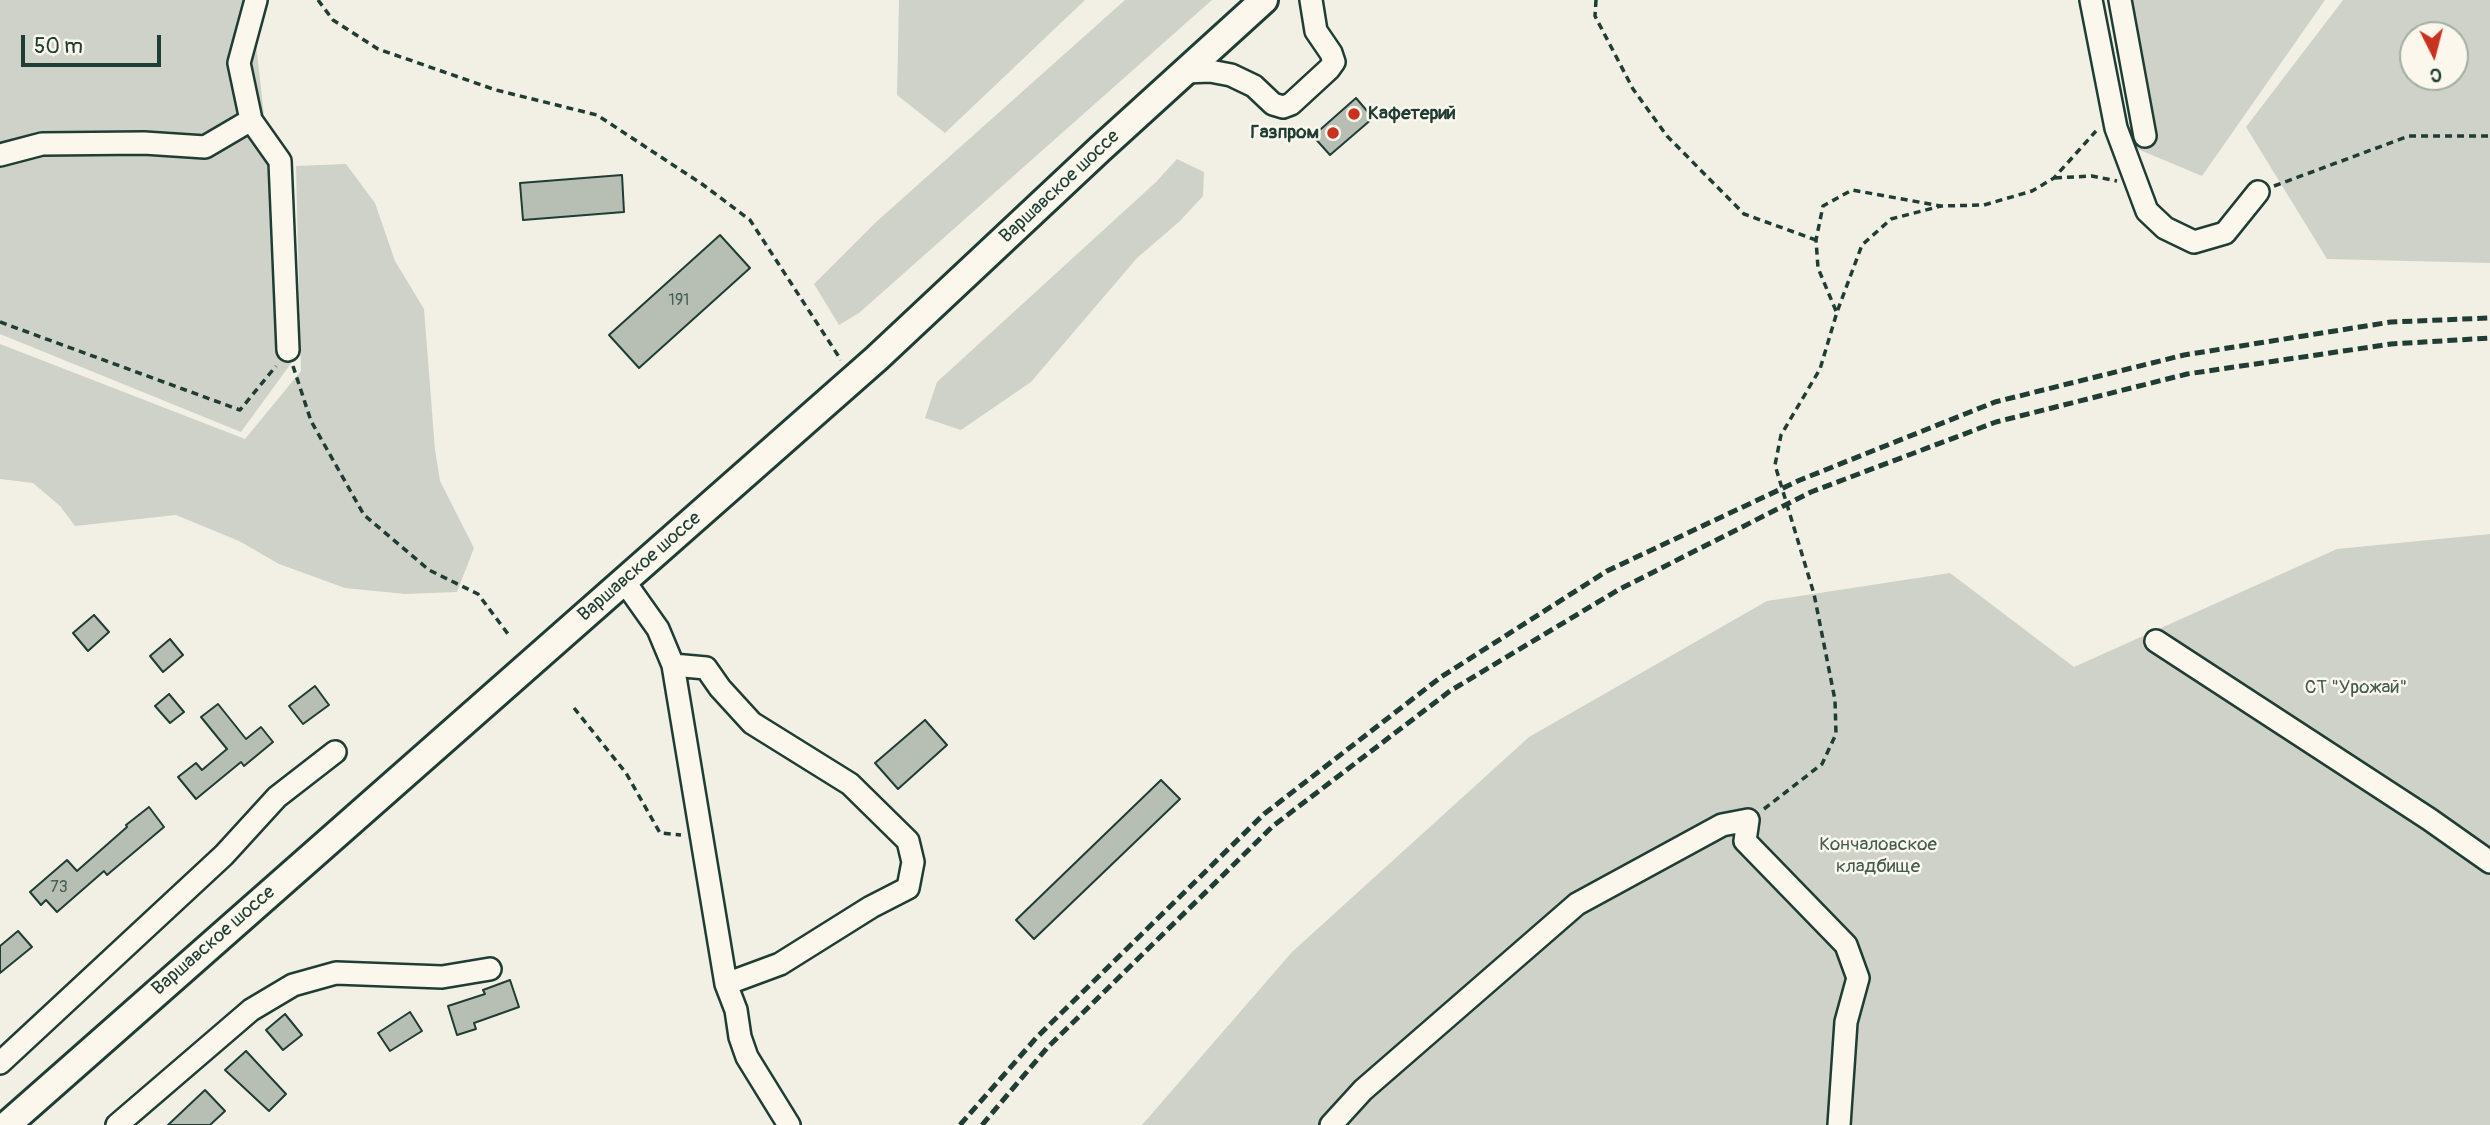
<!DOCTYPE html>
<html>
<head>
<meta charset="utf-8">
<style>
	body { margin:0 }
	#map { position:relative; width:2490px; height:1125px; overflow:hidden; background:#f2f0e5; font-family:Pangolin,sans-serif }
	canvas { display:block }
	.north { position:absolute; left:2399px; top:21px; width:70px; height:70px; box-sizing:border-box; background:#fbf7ec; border:2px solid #a3ada2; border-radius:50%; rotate:174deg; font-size:19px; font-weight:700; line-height:28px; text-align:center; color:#1f3d34 }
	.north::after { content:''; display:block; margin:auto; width:24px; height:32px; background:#c8321e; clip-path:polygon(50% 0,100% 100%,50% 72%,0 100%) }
	.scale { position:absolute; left:21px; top:35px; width:140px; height:32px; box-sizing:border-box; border:4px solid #1f3d34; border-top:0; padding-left:9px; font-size:21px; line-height:24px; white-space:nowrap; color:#1f3d34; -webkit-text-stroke:5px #fbf7ec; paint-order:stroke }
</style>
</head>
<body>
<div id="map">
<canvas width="2490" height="1125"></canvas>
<div class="north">С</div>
<div class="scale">50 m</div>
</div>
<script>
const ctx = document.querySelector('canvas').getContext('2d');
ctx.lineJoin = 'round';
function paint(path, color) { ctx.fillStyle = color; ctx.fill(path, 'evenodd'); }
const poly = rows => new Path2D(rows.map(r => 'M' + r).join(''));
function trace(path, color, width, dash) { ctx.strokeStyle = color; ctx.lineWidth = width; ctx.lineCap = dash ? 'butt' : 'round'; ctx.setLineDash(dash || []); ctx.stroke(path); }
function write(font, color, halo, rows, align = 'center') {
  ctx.font = font + ' Pangolin,sans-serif'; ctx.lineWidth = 5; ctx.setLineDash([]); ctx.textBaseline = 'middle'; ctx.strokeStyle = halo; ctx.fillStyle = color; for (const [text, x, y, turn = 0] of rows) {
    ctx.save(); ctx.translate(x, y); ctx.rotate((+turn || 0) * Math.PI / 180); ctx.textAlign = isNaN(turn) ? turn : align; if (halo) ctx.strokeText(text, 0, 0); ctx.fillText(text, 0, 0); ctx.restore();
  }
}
const green = poly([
	[0,0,251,0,292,362,241,432,0,334],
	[899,0,1085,0,945,133,897,95],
	[1125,0,1212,0,859,313,839,325,814,284,875,223],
	[2109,0,2325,0,2202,176,2135,148],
	[2343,0,2490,0,2490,263,2327,259,2246,127],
	[2413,35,2455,35,2455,77,2413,77],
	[1177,159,1204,172,1203,196,1180,221,1137,258,1031,382,961,430,925,418,937,382,1156,182],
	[346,164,375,203,395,261,424,309,435,450,440,481,474,548,457,592,405,594,345,588,279,564,239,541,176,515,75,526,60,506,33,483,0,479,0,344,245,439,301,371,296,166],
	[2490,534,2490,1125,1142,1125,1292,952,1529,737,1767,601,1950,573,2074,667,2337,549]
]);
const building = poly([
	[1356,98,1373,118,1330,155,1313,136,1356,98],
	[622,175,624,212,523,220,520,183,622,175],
	[720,235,750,268,639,368,609,335,720,235],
	[94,615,109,632,88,651,73,633,94,615],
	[170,639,183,655,163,672,150,656,170,639],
	[315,686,329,705,303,724,289,706,315,686],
	[169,694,184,712,170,723,155,706,169,694],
	[218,704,246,739,261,727,273,742,244,766,241,762,196,799,178,777,196,763,202,770,227,749,201,717,218,704],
	[925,720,947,745,898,789,875,763,925,720],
	[1161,780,1180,799,1034,939,1016,920,1161,780],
	[149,807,164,827,107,875,104,871,57,912,46,900,41,905,30,892,67,860,77,871,127,827,126,825,149,807],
	[18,931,32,947,0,973,0,946,18,931],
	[510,980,519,1007,474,1023,476,1029,457,1035,448,1006,485,994,483,990,510,980],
	[410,1012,422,1031,390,1051,378,1033,410,1012],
	[285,1014,302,1035,283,1050,266,1030,285,1014],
	[246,1051,286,1094,269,1111,225,1070,246,1051],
	[205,1090,225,1111,210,1125,168,1125,205,1090]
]);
const path = poly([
	[318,0,333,20,378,49,496,90,597,115,702,184,750,220,841,360],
	[1596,0,1595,16,1633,89,1667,136,1744,214,1816,240],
	[2055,178,2092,176,2117,181],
	[2274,186,2409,136,2490,136],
	[1836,311,1818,268,1816,240,1823,206,1852,190,1941,206,1984,205,2032,191,2054,178,2096,131],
	[0,322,240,410,276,366],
	[293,366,311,421,364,515,429,570,478,594,508,634],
	[574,708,626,773,660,833,681,835],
	[1764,809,1822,764,1836,734,1835,700,1814,594,1775,465,1781,435,1820,369,1837,312,1862,245,1891,219,1941,206]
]);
const minor = poly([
	[256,0,239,63,251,120,280,161,288,350],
	[2091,0,2116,128,2147,211,2165,228,2194,242,2225,233,2258,192],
	[2120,0,2145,136],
	[1185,72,1210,71,1231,75,1254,86,1273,104,1283,107,1291,104,1329,69,1334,62,1331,53,1316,31,1311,0],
	[0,155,42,144,144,143,205,147,251,120],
	[624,581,658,629,673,665,726,984,736,1010,740,1037,747,1057,789,1125],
	[2156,641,2429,819,2490,862],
	[673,665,706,668,720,688,752,723,850,784,908,841,913,862,908,888,871,907,780,964,726,984],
	[0,1063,224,855,277,797,335,752],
	[117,1125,251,1010,293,985,336,973,442,977,490,969],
	[1331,1125,1363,1090,1577,904,1722,825,1748,820,1745,841,1846,945,1858,978,1846,1022,1839,1125]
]);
const major = poly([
	[7,1125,877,358,1100,149,1264,0]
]);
const rail = poly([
	[960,1125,1037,1037,1264,814,1441,677,1607,571,1800,480,1995,402,2184,355,2391,322,2490,318],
	[982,1125,1047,1048,1273,826,1450,691,1618,590,1811,492,1996,422,2187,374,2391,344,2490,338]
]);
const markers = [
	[1354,114,7,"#c8321e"],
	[1333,133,7,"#c8321e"]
];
const numberNames = [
	["191",679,301],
	["73",59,888]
];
const poiNames = [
	["Кафетерий",1368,114],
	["Газпром",1319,133,"right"]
];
const streetNames = [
	["Варшавское шоссе",1060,187,-43],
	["Варшавское шоссе",640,567,-41],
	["Варшавское шоссе",214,941,-41]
];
const parkNames = [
	["СТ \"Урожай\"",2356,688],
	["Кончаловское",1878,845],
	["кладбище",1878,867]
];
paint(green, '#cfd2c8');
paint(building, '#b7beb3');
trace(building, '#1f3d34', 2);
trace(minor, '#1f3d34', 26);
trace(major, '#1f3d34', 32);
trace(path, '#1f3d34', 3.5, [7, 5]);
trace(minor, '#fbf7ec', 21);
trace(major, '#fbf7ec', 26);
trace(rail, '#1f3d34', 5, [10, 5]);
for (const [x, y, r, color] of markers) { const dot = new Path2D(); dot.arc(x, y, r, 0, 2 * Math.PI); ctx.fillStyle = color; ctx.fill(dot); trace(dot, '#fbf7ec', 2.5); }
write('16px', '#455d54', null, numberNames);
write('bold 19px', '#1f3d34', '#fbf7ec', poiNames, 'left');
write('19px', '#1f3d34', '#fbf7ec', streetNames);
write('19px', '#425b52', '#fbf7ec', parkNames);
</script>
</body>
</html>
